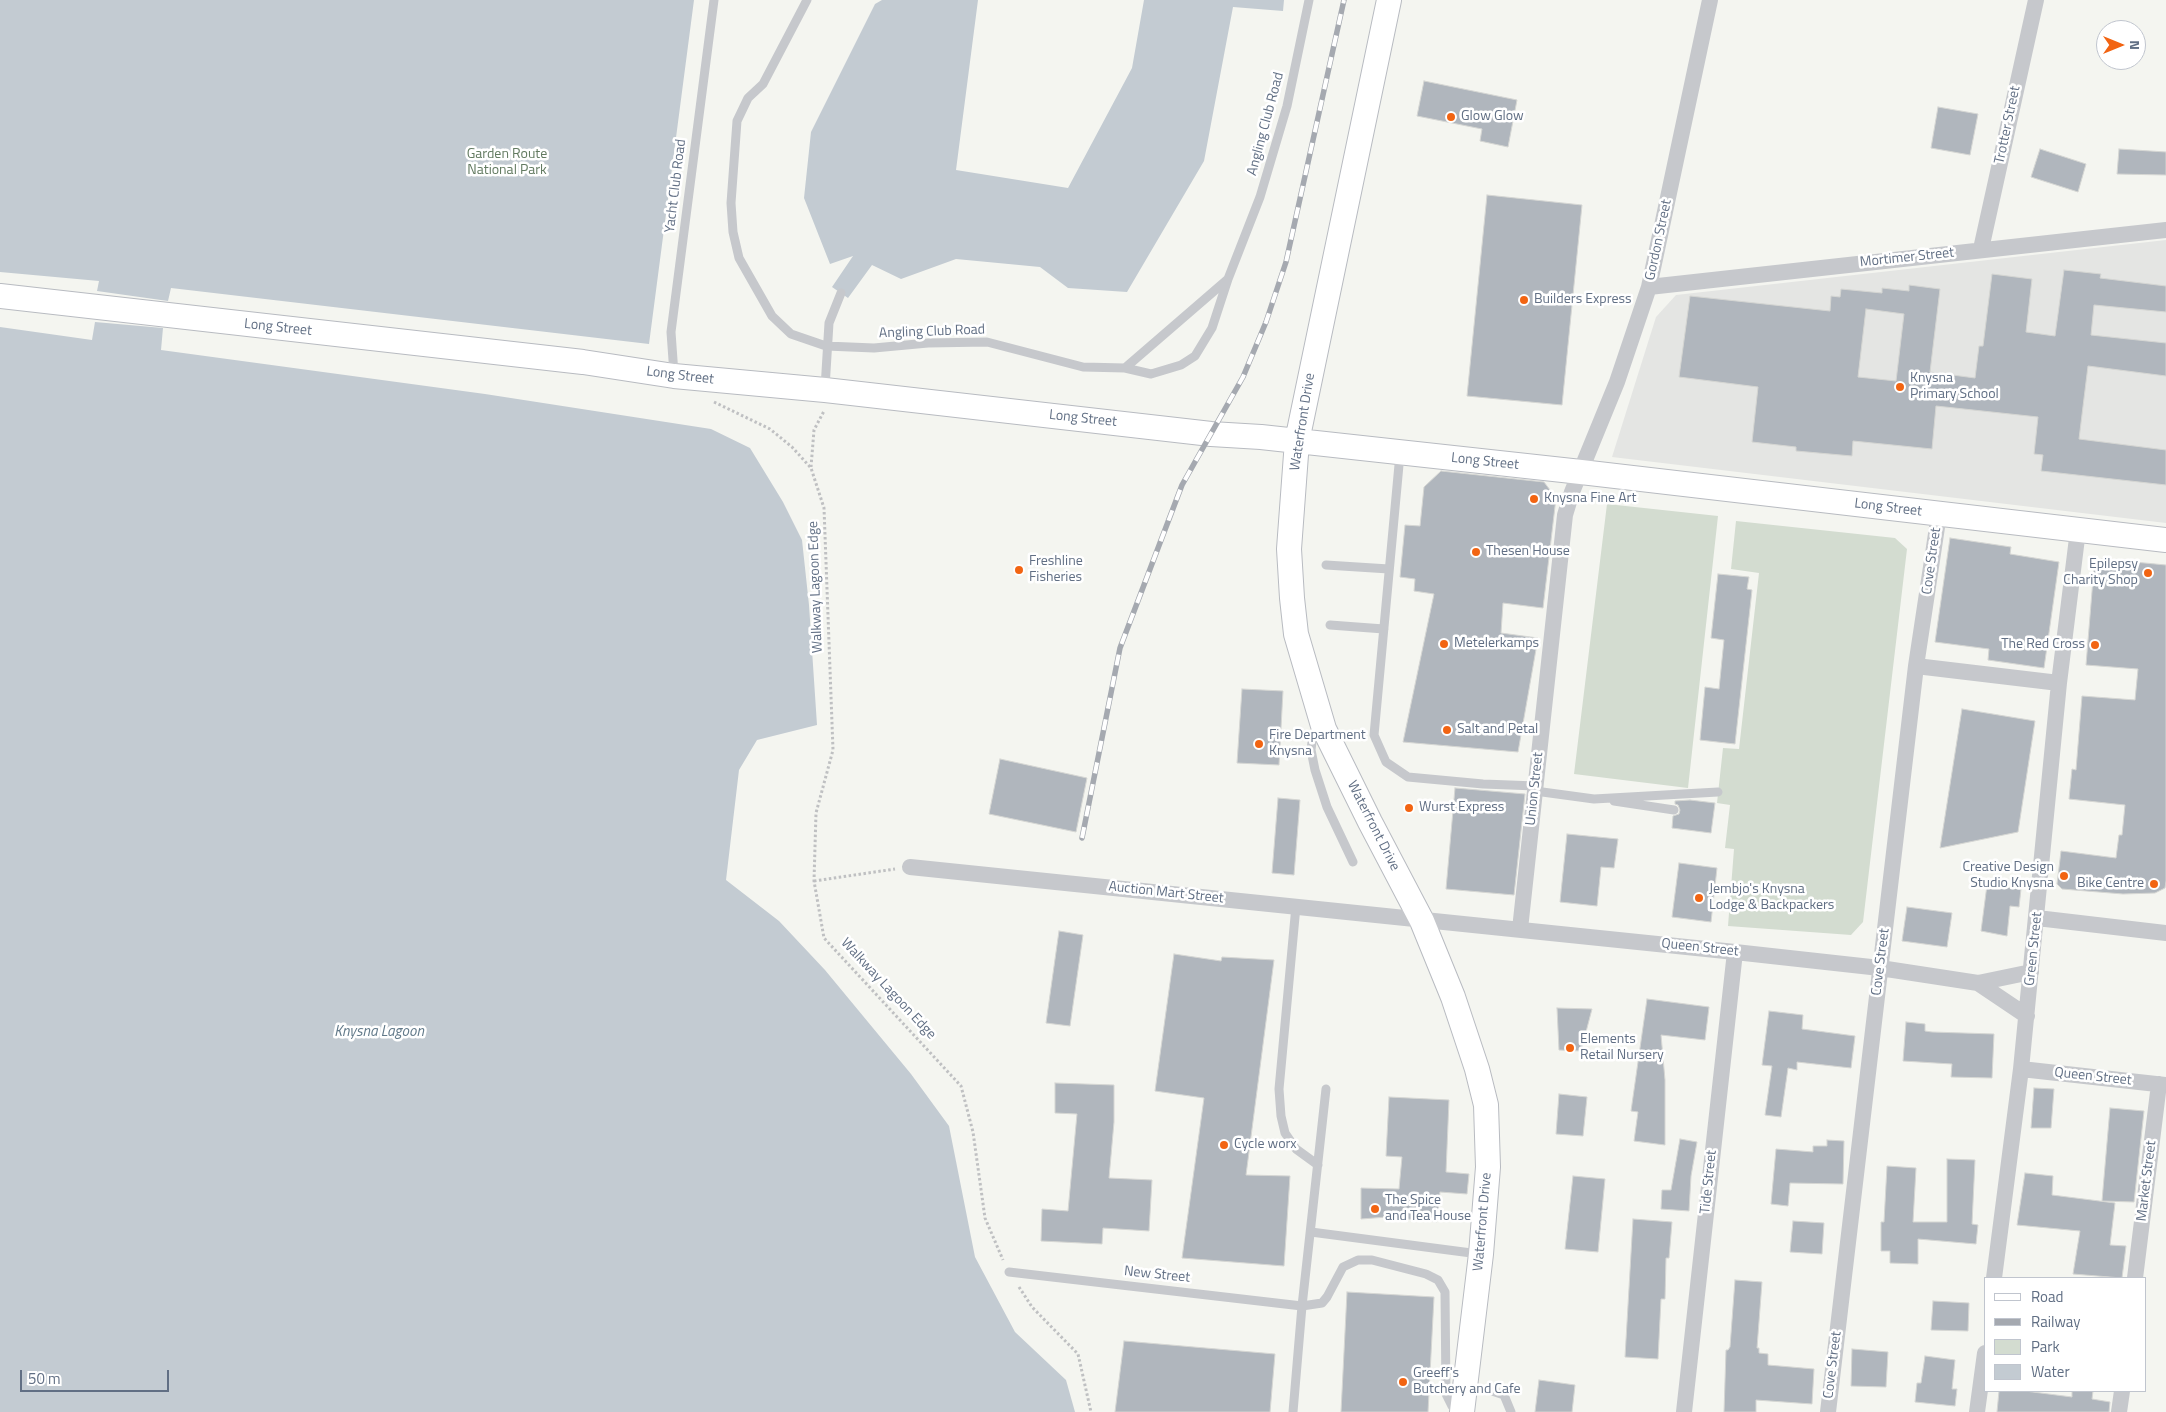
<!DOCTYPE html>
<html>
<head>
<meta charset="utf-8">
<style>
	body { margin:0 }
	#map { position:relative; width:2166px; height:1412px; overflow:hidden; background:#f4f5f0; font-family:"Titillium Web",sans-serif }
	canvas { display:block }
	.legend { position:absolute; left:1984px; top:1277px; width:162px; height:115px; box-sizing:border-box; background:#fff; border:1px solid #c0c5ce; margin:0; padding:6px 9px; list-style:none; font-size:15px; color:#616f84 }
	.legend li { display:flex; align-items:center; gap:10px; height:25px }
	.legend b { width:25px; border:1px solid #c0c5ce }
	.north { position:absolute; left:2096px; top:20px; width:50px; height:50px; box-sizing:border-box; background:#fff; border:1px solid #c0c5ce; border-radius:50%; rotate:90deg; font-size:14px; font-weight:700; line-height:20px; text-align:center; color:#616f84 }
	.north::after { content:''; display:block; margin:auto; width:18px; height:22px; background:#f26412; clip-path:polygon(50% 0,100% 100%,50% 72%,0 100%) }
	.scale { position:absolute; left:20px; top:1370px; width:149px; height:22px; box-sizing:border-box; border:2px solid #616f84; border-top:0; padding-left:6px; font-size:15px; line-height:18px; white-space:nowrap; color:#616f84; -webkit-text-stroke:4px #fff; paint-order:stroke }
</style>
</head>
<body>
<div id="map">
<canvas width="2166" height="1412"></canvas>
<ul class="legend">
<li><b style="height:6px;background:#fff"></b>Road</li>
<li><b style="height:6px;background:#a5a9b0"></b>Railway</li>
<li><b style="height:14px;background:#d3dcd0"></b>Park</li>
<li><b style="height:14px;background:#c3cbd2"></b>Water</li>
</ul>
<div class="north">N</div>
<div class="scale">50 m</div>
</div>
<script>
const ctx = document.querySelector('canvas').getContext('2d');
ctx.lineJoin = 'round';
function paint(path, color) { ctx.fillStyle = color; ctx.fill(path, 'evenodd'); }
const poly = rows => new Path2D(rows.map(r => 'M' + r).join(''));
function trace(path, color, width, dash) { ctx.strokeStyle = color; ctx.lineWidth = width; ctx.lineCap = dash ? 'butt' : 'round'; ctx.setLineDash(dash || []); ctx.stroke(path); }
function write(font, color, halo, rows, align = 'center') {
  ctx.font = font + ' "Titillium Web",sans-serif'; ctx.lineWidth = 5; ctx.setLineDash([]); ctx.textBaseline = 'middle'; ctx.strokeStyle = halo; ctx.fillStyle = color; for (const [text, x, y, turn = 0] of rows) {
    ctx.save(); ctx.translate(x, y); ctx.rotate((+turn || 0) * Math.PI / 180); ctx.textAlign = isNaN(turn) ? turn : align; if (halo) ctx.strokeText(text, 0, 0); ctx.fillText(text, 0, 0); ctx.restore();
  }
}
const built = poly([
	[2166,240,2166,523,1612,457,1656,317,1676,295]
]);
const green = poly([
	[1607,504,1718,516,1688,788,1574,774],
	[1736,521,1895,538,1907,549,1863,922,1851,935,1728,926,1734,849,1725,848,1730,805,1717,803,1723,748,1739,749,1759,573,1731,569]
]);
const water = poly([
	[0,0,694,0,649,344,171,288,168,301,97,291,99,281,0,272],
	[882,0,978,0,956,170,1068,188,1132,68,1144,0,1284,0,1283,11,1233,7,1204,161,1127,292,1068,288,1040,267,956,259,901,279,872,265,848,298,832,287,853,256,830,264,804,198,811,132,875,4],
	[95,322,163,328,161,350,485,394,711,429,750,448,783,502,802,540,809,605,817,725,757,740,739,770,726,880,779,921,825,970,911,1074,949,1126,975,1257,1015,1332,1066,1380,1075,1412,0,1412,0,327,92,340]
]);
const building = poly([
	[1424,81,1517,100,1508,147,1480,141,1482,129,1417,116,1424,81],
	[1938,107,1978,114,1970,155,1931,148,1938,107],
	[2040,149,2086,164,2078,192,2031,177,2040,149],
	[2119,149,2166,152,2166,175,2117,174,2119,149],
	[1487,195,1582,205,1562,405,1467,396,1487,195],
	[2064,270,2101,274,2100,278,2166,286,2166,312,2094,305,2091,335,2166,343,2166,376,2088,366,2079,439,2166,450,2166,485,2041,471,2043,455,2034,454,2038,417,1936,406,1932,449,1853,441,1852,456,1796,451,1796,447,1752,442,1758,387,1679,377,1690,296,1830,311,1831,296,1840,297,1841,289,1882,293,1882,288,1909,291,1909,285,1940,289,1930,372,1975,378,1979,346,1983,346,1992,274,2032,279,2026,332,2055,336,2064,270],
	[1866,309,1904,314,1896,381,1858,377,1866,309],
	[1441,471,1544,482,1556,498,1543,608,1503,603,1501,633,1538,638,1518,752,1403,742,1434,594,1414,591,1415,579,1400,577,1405,525,1420,526,1424,487,1441,471],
	[1950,538,2011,547,2010,554,2059,562,2044,668,1988,660,1989,649,1935,642,1950,538],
	[2102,559,2166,565,2166,881,2165,888,2155,893,2123,894,2062,889,2057,884,2061,851,2116,858,2119,835,2122,835,2125,805,2069,799,2072,769,2076,770,2082,696,2135,700,2138,669,2086,665,2094,567,2096,560,2102,559],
	[1718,574,1749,577,1747,589,1752,590,1735,744,1700,740,1705,687,1719,689,1724,640,1711,638,1718,574],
	[1242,689,1283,691,1279,765,1237,763,1242,689],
	[1962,709,2035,721,2018,832,1940,848,1962,709],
	[1000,759,1087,778,1076,832,989,814,1000,759],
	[1455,788,1525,794,1514,895,1446,889,1455,788],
	[1278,798,1300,800,1294,875,1272,873,1278,798],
	[1690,800,1715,803,1711,833,1672,828,1673,816,1679,814,1680,810,1678,805,1675,804,1675,801,1690,800],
	[1567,834,1618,839,1614,868,1601,867,1597,906,1560,902,1567,834],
	[1679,863,1717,868,1711,922,1672,917,1679,863],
	[1987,885,2021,889,2019,907,2010,906,2007,936,1981,931,1987,885],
	[1907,907,1952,913,1947,947,1902,941,1907,907],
	[1059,931,1083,935,1070,1026,1046,1023,1059,931],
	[1174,954,1221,961,1222,957,1274,960,1246,1175,1290,1176,1284,1266,1182,1258,1204,1098,1155,1091,1174,954],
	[1647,999,1709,1007,1705,1040,1661,1035,1665,1080,1665,1145,1634,1141,1638,1112,1631,1111,1647,999],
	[1557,1008,1592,1009,1581,1051,1559,1050,1557,1008],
	[1769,1011,1803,1015,1802,1029,1855,1036,1851,1068,1797,1062,1797,1070,1788,1068,1781,1117,1765,1115,1772,1066,1762,1065,1769,1011],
	[1906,1022,1925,1024,1925,1031,1932,1032,1994,1034,1992,1078,1951,1077,1952,1064,1903,1061,1906,1022],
	[1055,1083,1114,1085,1114,1122,1109,1178,1152,1180,1149,1231,1103,1228,1102,1244,1041,1241,1042,1209,1068,1211,1077,1114,1055,1113,1055,1083],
	[2034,1088,2054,1089,2051,1128,2031,1128,2034,1088],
	[1559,1094,1587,1097,1583,1136,1556,1134,1559,1094],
	[1389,1097,1449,1100,1446,1172,1469,1174,1467,1194,1440,1192,1437,1222,1387,1217,1361,1219,1361,1188,1399,1189,1402,1157,1386,1156,1389,1097],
	[2110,1108,2144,1111,2134,1202,2102,1201,2110,1108],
	[1680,1139,1697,1142,1691,1176,1689,1211,1661,1209,1662,1190,1671,1190,1680,1139],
	[1827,1140,1844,1141,1843,1184,1790,1183,1788,1206,1771,1204,1776,1149,1813,1152,1813,1146,1827,1146,1827,1140],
	[1947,1159,1975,1160,1972,1224,1978,1225,1976,1244,1918,1239,1918,1264,1890,1263,1890,1251,1881,1251,1881,1222,1884,1222,1887,1166,1916,1168,1913,1222,1947,1222,1947,1159],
	[2025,1173,2053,1176,2052,1195,2115,1203,2110,1245,2126,1246,2122,1278,2073,1274,2080,1231,2017,1225,2025,1173],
	[1573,1176,1605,1179,1598,1252,1565,1249,1573,1176],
	[1633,1219,1672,1222,1669,1258,1666,1258,1665,1299,1661,1299,1658,1359,1625,1357,1633,1219],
	[1793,1221,1824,1223,1822,1254,1790,1252,1793,1221],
	[1735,1280,1762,1282,1757,1348,1759,1348,1759,1353,1768,1354,1768,1365,1814,1369,1812,1404,1756,1400,1756,1412,1724,1412,1726,1350,1728,1350,1730,1347,1735,1280],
	[1347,1292,1434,1297,1428,1412,1341,1412,1347,1292],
	[1933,1301,1969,1303,1968,1331,1931,1330,1933,1301],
	[1124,1341,1275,1354,1270,1412,1115,1412,1124,1341],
	[1852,1349,1888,1352,1886,1387,1851,1386,1852,1349],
	[1925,1356,1955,1360,1952,1389,1957,1389,1955,1406,1915,1402,1917,1383,1921,1383,1925,1356],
	[1539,1380,1575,1385,1572,1412,1535,1412,1539,1380],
	[1999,1391,2025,1391,2072,1397,2072,1391,2093,1391,2092,1399,2110,1402,2109,1412,1997,1412,1999,1391]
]);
const path = poly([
	[714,402,770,429,792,447,811,468,824,508,833,750,816,813,814,881,824,938,961,1086,973,1132,985,1218,1003,1260],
	[811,467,814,430,824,411],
	[814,881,895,869],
	[1019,1287,1032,1307,1078,1354,1091,1412]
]);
const lane = poly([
	[807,0,763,84,748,98,737,121,731,203,733,232,739,258,772,316,791,334,826,346,874,348,928,343,987,342,1083,367,1125,368,1151,374,1181,365,1195,356,1212,328,1228,279,1260,197,1287,106,1309,0],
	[1125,368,1228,279],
	[674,374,671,332,714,0],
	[825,388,829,323,841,293],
	[1400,454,1374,735,1386,762,1408,777,1483,784,1536,786],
	[1326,565,1389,569],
	[1330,625,1384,629],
	[1324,729,1313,734,1311,750,1315,770,1327,807,1353,862],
	[1535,791,1594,799,1718,792],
	[1614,801,1674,810],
	[1296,906,1279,1089,1281,1116,1285,1133,1296,1149,1318,1165],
	[1311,1232,1479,1254],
	[1009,1272,1302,1306,1322,1303,1327,1297,1343,1267,1358,1260,1372,1260,1426,1274,1438,1280,1445,1292,1446,1394,1452,1406,1460,1411],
	[1466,1389,1489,1390,1504,1395,1511,1412],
	[1293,1412,1302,1306,1326,1089]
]);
const street = poly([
	[1981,249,2036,0],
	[1649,287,2166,230],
	[1916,666,2059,683],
	[910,867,1735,952,1880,968,1978,983,2031,972],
	[2037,918,2166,933],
	[1520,929,1565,515,1572,492,1617,382,1649,287,1710,0],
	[1978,983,2027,1016],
	[2021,1069,2166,1085],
	[1994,1278,2021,1069,2059,683,2078,530],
	[2135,1278,2159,1084],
	[1684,1412,1735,952],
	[1828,1412,1916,666,1939,514],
	[1977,1412,1985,1353],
	[2119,1412,2122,1391]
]);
const secondary = poly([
	[1389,0,1297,441,1289,549,1292,598,1296,634,1324,729,1370,822,1422,921,1453,997,1477,1069,1486,1105,1488,1167,1481,1254,1462,1412],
	[0,296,583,362,674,376,825,390,1211,434,1261,437,1581,472,2166,540]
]);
const rail = poly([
	[1082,838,1120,648,1182,485,1243,377,1266,322,1286,262,1344,0]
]);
const markers = [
	[1451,117,5,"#f26412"],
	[1524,300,5,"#f26412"],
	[1900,387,5,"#f26412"],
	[1534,499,5,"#f26412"],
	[1476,552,5,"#f26412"],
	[1019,570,5,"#f26412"],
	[2148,573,5,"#f26412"],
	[1444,644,5,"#f26412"],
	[2095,645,5,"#f26412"],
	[1447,730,5,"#f26412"],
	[1259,744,5,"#f26412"],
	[1409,808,5,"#f26412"],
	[2064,876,5,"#f26412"],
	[2154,884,5,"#f26412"],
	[1699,898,5,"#f26412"],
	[1570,1048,5,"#f26412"],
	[1224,1145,5,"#f26412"],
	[1375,1209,5,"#f26412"],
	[1403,1382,5,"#f26412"]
];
const poiNames = [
	["Glow Glow",1461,117],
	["Builders Express",1534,300],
	["Knysna",1910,379],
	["Primary School",1910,395],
	["Knysna Fine Art",1544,499],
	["Thesen House",1486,552],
	["Freshline",1029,562],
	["Fisheries",1029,578],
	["Epilepsy",2138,565,"right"],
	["Charity Shop",2138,581,"right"],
	["Metelerkamps",1454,644],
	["The Red Cross",2085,645,"right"],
	["Salt and Petal",1457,730],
	["Fire Department",1269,736],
	["Knysna",1269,752],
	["Wurst Express",1419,808],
	["Creative Design",2054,868,"right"],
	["Studio Knysna",2054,884,"right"],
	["Bike Centre",2144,884,"right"],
	["Jembjo's Knysna",1709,890],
	["Lodge & Backpackers",1709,906],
	["Elements",1580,1040],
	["Retail Nursery",1580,1056],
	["Cycle worx",1234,1145],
	["The Spice",1385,1201],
	["and Tea House",1385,1217],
	["Greeff's",1413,1374],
	["Butchery and Cafe",1413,1390]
];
const streetNames = [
	["Angling Club Road",1266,124,-75],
	["Trotter Street",2008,125,-78],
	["Yacht Club Road",676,186,-83],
	["Gordon Street",1659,240,-78],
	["Mortimer Street",1907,258,-6],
	["Long Street",278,328,6],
	["Angling Club Road",932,332,-2],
	["Long Street",680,376,7],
	["Long Street",1083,419,6],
	["Waterfront Drive",1303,422,-81],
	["Long Street",1485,462,6],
	["Long Street",1888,508,7],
	["Cove Street",1932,561,-82],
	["Walkway Lagoon Edge",816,587,-92],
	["Union Street",1535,789,-84],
	["Waterfront Drive",1373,826,63],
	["Auction Mart Street",1166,893,6],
	["Queen Street",1700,948,6],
	["Green Street",2034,949,-84],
	["Cove Street",1881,962,-83],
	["Walkway Lagoon Edge",888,989,47],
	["Queen Street",2093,1077,6],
	["Market Street",2147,1181,-83],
	["Tide Street",1709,1182,-84],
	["Waterfront Drive",1483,1222,-85],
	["New Street",1157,1275,6],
	["Cove Street",1833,1365,-83]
];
const parkNames = [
	["Garden Route",507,155],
	["National Park",507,171]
];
const waterNames = [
	["Knysna Lagoon",379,1032]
];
paint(built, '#e4e5e3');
paint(green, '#d3dcd0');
paint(water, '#c3cbd2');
paint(building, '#b0b6bd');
trace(building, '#d5d6d3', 1);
trace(secondary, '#b8bbc1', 26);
trace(path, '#bfc0c2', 3, [2.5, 2.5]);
trace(lane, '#c6c8cc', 9);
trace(street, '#c6c8cc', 16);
trace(secondary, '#fff', 24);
trace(rail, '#a5a9b0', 5.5);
trace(rail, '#fff', 4, [11]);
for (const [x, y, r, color] of markers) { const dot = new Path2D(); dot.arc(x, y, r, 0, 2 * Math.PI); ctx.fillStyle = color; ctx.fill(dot); trace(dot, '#fff', 2); }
write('14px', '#616f84', '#fff', poiNames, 'left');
write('14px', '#616f84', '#fff', streetNames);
write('14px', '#627a60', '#fff', parkNames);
write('italic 15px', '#617989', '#fff', waterNames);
</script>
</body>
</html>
